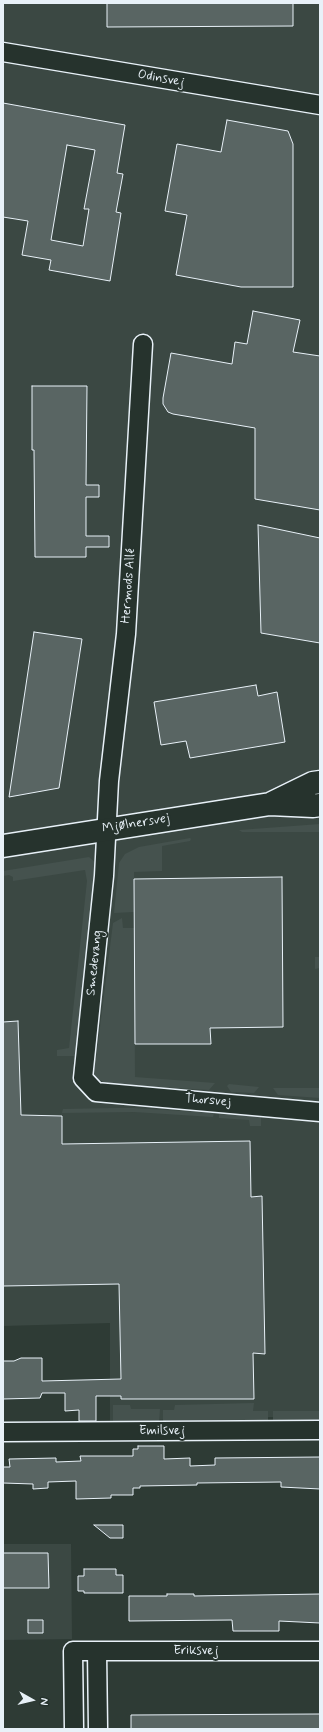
<!DOCTYPE html>
<html>
<head>
<meta charset="utf-8">
<style>
	body { margin:0 }
	#map { position:relative; width:323px; height:1732px; overflow:hidden; background:#2e3b35; font-family:Mynerve,sans-serif }
	canvas { display:block }
	.frame { position:absolute; inset:0; border:4px solid #e8f1f8; pointer-events:none }
	.north { position:absolute; left:12px; top:1680px; width:40px; height:40px; -webkit-text-stroke:3px #26332d; paint-order:stroke; rotate:98deg; font-size:11px; font-weight:700; line-height:16px; text-align:center; color:#e8f1f8 }
	.north::after { content:''; display:block; margin:auto; width:14px; height:18px; background:#e8f1f8; clip-path:polygon(50% 0,100% 100%,50% 72%,0 100%) }
</style>
</head>
<body>
<div id="map">
<canvas width="323" height="1732"></canvas>
<div class="frame"></div>
<div class="north">N</div>
</div>
<script>
const ctx = document.querySelector('canvas').getContext('2d');
ctx.lineJoin = 'round';
function paint(path, color) { ctx.fillStyle = color; ctx.fill(path, 'evenodd'); }
const poly = rows => new Path2D(rows.map(r => 'M' + r).join(''));
function trace(path, color, width, dash) { ctx.strokeStyle = color; ctx.lineWidth = width; ctx.lineCap = dash ? 'butt' : 'round'; ctx.setLineDash(dash || []); ctx.stroke(path); }
function write(font, color, halo, rows, align = 'center') {
  ctx.font = font + ' Mynerve,sans-serif'; ctx.lineWidth = 4; ctx.setLineDash([]); ctx.textBaseline = 'middle'; ctx.strokeStyle = halo; ctx.fillStyle = color; for (const [text, x, y, turn = 0] of rows) {
    ctx.save(); ctx.translate(x, y); ctx.rotate((+turn || 0) * Math.PI / 180); ctx.textAlign = isNaN(turn) ? turn : align; if (halo) ctx.strokeText(text, 0, 0); ctx.fillText(text, 0, 0); ctx.restore();
  }
}
const built = poly([
	[3,3,320,3,320,1416,110,1421,110,1323,3,1326],
	[3,1544,71,1544,72,1639,3,1640]
]);
const green = poly([
	[320,824,320,832,242,832,239,830],
	[190,838,191,839,190,841,162,846,162,871,134,872,134,912,114,913,119,863,125,854,139,847],
	[89,857,98,865,76,1056,57,1056,57,1050,69,1048,87,881,85,870,13,881,13,877,9,875,3,876,3,871],
	[122,918,123,928,134,928,135,1077,215,1083,209,1090,107,1084,98,1079,93,1072,92,1059,96,1059,113,923],
	[315,957,320,957,320,968,315,969],
	[229,1084,259,1087,254,1093,231,1092,227,1086],
	[273,1088,320,1088,320,1098,278,1095],
	[116,1108,134,1108,214,1113,213,1117,134,1112,62,1113,63,1109],
	[219,1114,261,1116,261,1126,250,1126,249,1120,219,1118],
	[254,1403,253,1411,268,1411,268,1422,163,1423,163,1410,174,1410,175,1405],
	[113,1405,130,1405,131,1409,160,1409,159,1423,113,1423],
	[273,1411,320,1411,320,1421,273,1422]
]);
const building = poly([
	[107,3,293,3,293,26,107,27,107,3],
	[3,103,125,125,117,173,123,174,116,212,121,213,110,281,49,270,51,260,22,255,28,221,3,217,3,103],
	[67,145,95,150,84,209,89,209,83,246,51,240,67,145],
	[227,120,288,131,293,144,293,287,241,287,176,275,187,215,165,211,177,144,221,152,227,120],
	[253,311,300,320,293,352,320,356,320,510,255,499,255,428,173,414,168,412,163,404,163,398,171,353,232,364,235,342,247,344,253,311],
	[32,386,87,386,86,485,99,485,99,497,86,497,86,536,109,536,109,547,86,547,86,557,35,557,34,450,32,450,32,386],
	[258,525,320,538,320,643,261,633,258,525],
	[34,632,82,639,59,788,9,797,34,632],
	[256,685,258,696,277,692,285,742,190,758,186,741,161,745,154,702,256,685],
	[282,877,283,1027,210,1028,211,1044,135,1044,134,879,282,877],
	[18,1021,21,1115,62,1116,62,1144,250,1141,251,1197,262,1196,265,1354,253,1353,254,1399,121,1399,121,1396,96,1396,96,1421,79,1421,79,1410,65,1411,65,1393,42,1393,40,1398,3,1399,3,1361,14,1361,21,1358,42,1358,42,1381,121,1379,119,1284,3,1286,3,1022,18,1021],
	[138,1446,164,1446,164,1459,190,1458,190,1466,215,1465,215,1458,320,1457,320,1489,281,1487,281,1482,197,1483,197,1485,140,1486,140,1488,133,1488,133,1495,111,1495,111,1498,76,1499,76,1481,48,1482,48,1488,33,1489,33,1484,3,1483,3,1467,10,1467,9,1459,56,1458,56,1462,81,1461,80,1456,133,1456,133,1449,138,1449,138,1446],
	[94,1525,123,1525,123,1538,110,1538,94,1525],
	[3,1553,48,1553,49,1588,3,1588,3,1553],
	[84,1569,116,1569,116,1575,123,1575,123,1593,84,1593,84,1591,78,1591,78,1576,84,1576,84,1569],
	[167,1594,194,1594,194,1596,320,1594,320,1623,279,1621,279,1631,233,1631,232,1620,129,1621,129,1596,167,1596,167,1594],
	[28,1620,43,1620,43,1633,28,1633,28,1620],
	[320,1714,320,1729,131,1729,131,1715,320,1714]
]);
const minor = poly([
	[3,52,320,105],
	[143,344,126,634,109,781,104,876,83,1078,96,1092,320,1112],
	[3,1432,320,1430],
	[97,1651,98,1729],
	[74,1729,73,1651,320,1651]
]);
const tertiary = poly([
	[272,803,313,783,320,782],
	[3,846,270,804,313,806,320,805]
]);
const streetNames = [
	["Odinsvej",161,79,10],
	["Hermods Allé",129,586,-86],
	["Mjølnersvej",136,824,-9],
	["Smedevang",95,963,-84],
	["Thorsvej",208,1101,5],
	["Emilsvej",162,1431],
	["Eriksvej",196,1651]
];
paint(built, '#3b4843');
paint(green, '#45524e');
paint(building, '#596563');
trace(building, '#e8f1f8', 1);
trace(minor, '#e8f1f8', 21);
trace(tertiary, '#e8f1f8', 25);
trace(minor, '#26332d', 18);
trace(tertiary, '#26332d', 22);
write('13px', '#e8f1f8', '#26332d', streetNames);
</script>
</body>
</html>
